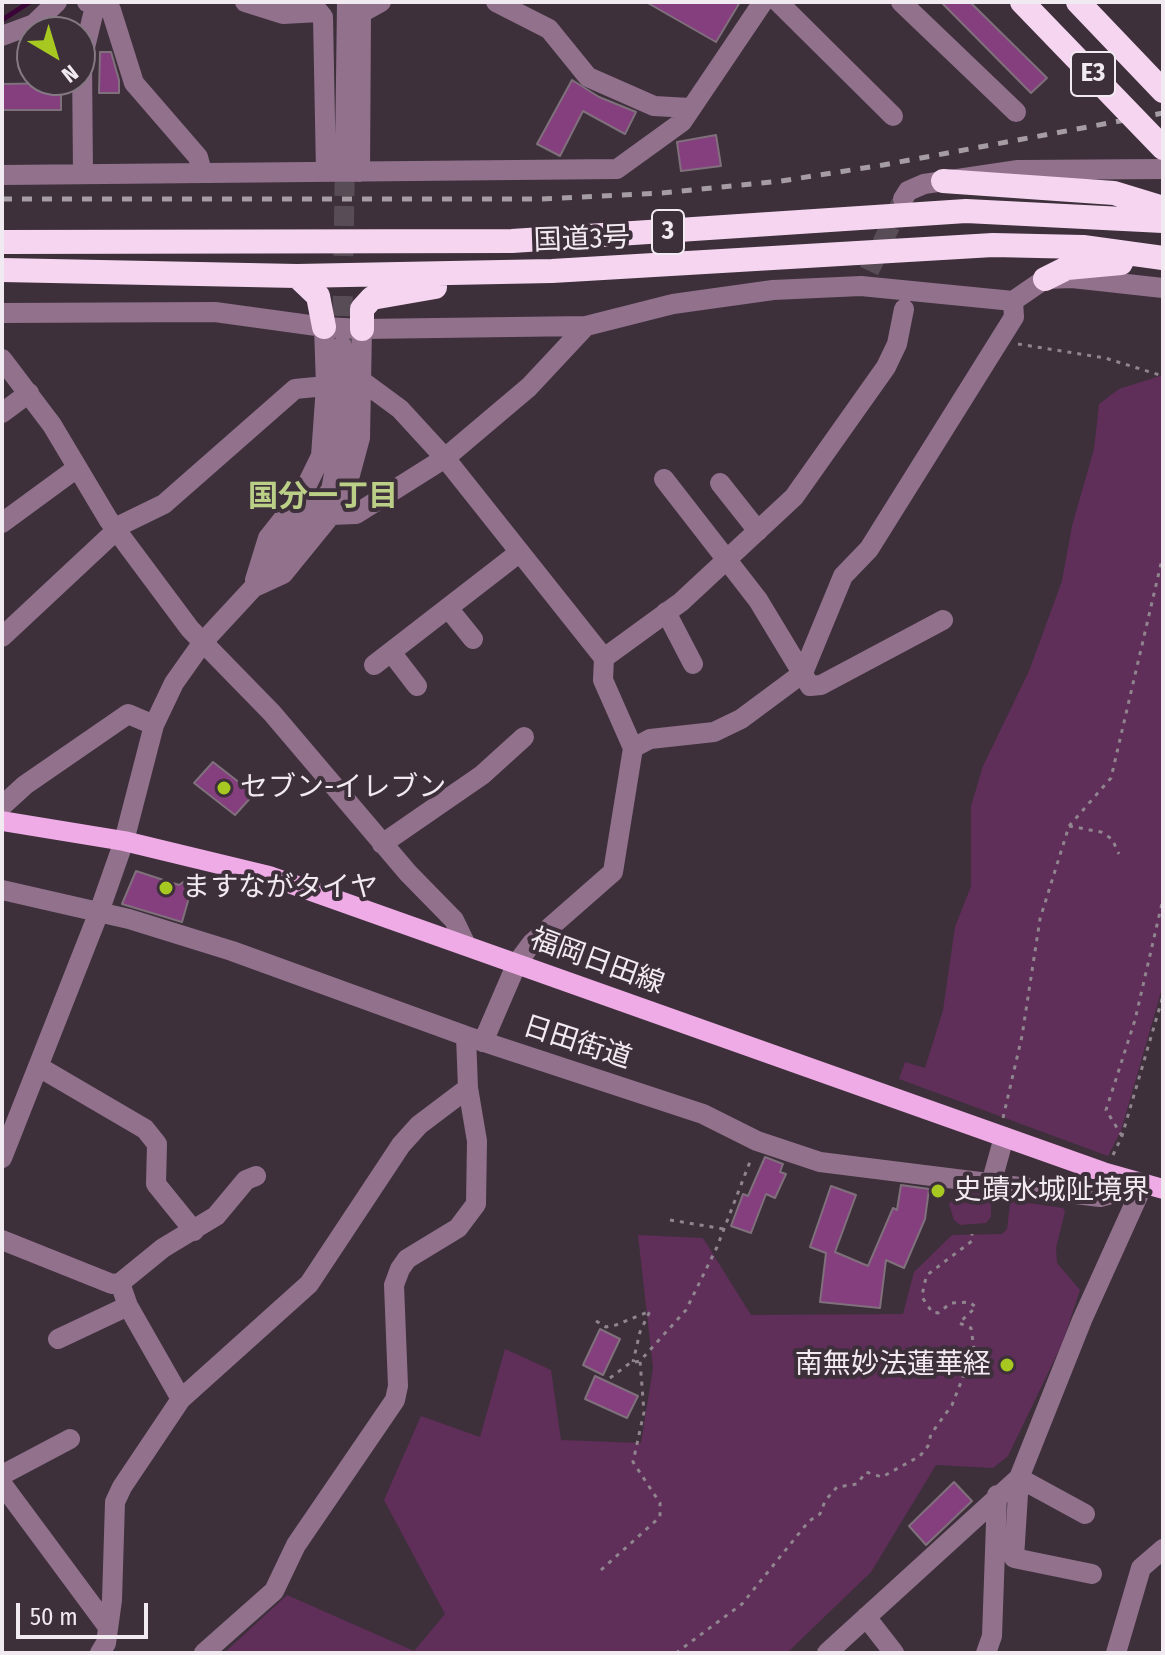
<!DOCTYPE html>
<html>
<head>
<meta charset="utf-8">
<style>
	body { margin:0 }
	#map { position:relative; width:1165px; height:1655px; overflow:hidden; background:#3d303b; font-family:"Fira Sans Condensed",sans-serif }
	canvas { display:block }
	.frame { position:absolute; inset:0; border:4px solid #f2eaf1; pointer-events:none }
	.north { position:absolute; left:16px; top:16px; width:80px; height:80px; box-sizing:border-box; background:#3d303b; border:2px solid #857a84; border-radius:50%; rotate:142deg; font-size:22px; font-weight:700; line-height:32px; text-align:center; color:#f2eaf1 }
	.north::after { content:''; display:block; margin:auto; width:28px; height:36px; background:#a6c821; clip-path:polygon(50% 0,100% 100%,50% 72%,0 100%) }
	.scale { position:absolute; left:16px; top:1603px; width:132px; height:36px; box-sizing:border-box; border:4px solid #f2eaf1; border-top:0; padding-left:10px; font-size:24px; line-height:28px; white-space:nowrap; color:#f2eaf1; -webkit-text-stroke:6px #3d303b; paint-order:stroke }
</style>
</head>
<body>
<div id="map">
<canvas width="1165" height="1655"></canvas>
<div class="frame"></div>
<div class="north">N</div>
<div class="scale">50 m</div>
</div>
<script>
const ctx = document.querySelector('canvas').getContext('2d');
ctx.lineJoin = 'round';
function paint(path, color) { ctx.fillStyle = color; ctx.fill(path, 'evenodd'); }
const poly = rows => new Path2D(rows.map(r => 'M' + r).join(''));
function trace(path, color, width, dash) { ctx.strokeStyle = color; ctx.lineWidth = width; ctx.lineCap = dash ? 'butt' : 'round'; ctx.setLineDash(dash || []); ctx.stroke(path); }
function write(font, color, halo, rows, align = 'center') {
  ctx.font = font + ' "Fira Sans Condensed","Noto Sans JP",sans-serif'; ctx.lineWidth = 8; ctx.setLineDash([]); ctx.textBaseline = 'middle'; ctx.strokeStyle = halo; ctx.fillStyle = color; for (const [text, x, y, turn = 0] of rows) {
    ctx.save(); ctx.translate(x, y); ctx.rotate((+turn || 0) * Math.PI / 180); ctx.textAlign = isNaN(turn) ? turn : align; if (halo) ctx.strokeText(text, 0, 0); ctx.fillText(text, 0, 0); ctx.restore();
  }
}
const green = poly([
	[1163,375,1163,985,1121,1131,1108,1156,899,1079,905,1062,925,1068,943,1010,955,927,971,886,971,806,983,766,1029,671,1062,581,1072,526,1094,449,1099,404,1119,389],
	[960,1192,983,1194,991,1200,991,1217,986,1223,960,1225,954,1220,949,1204],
	[1014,1201,1063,1208,1065,1212,1056,1248,1057,1263,1080,1290,1062,1344,1008,1456,993,1468,936,1465,871,1572,787,1653,224,1653,287,1595,414,1651,445,1614,384,1500,421,1416,480,1437,505,1349,551,1370,561,1440,641,1443,653,1368,638,1235,703,1238,751,1315,903,1314,914,1272,952,1235,1002,1234,1007,1229,1010,1204]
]);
const stream = poly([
	[2,20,30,2]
]);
const building = poly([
	[646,2,740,2,716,42,646,2],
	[941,2,970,2,1047,78,1031,93,941,2],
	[100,52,111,52,119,80,119,93,99,93,100,52],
	[572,80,599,97,636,112,625,134,583,111,560,156,537,144,572,80],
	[61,83,61,110,2,110,2,84,61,83],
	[716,135,721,166,681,171,677,142,716,135],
	[213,762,254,794,235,815,194,783,213,762],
	[136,871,179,885,196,873,182,922,122,904,136,871],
	[765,1157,783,1164,780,1172,786,1174,775,1198,766,1194,751,1233,731,1226,743,1194,748,1196,765,1157],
	[901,1185,929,1189,925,1219,904,1268,886,1260,880,1308,820,1302,826,1253,810,1247,831,1186,856,1195,835,1252,868,1266,893,1208,897,1210,901,1185],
	[600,1329,620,1339,603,1375,583,1365,600,1329],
	[595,1376,638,1396,627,1418,585,1399,595,1376],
	[954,1482,972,1501,926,1545,909,1526,954,1482]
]);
const minorTunnel = poly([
	[869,271,901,203],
	[342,346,345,158]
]);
const path = poly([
	[1018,344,1105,358,1163,376],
	[1069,826,1101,832,1112,839,1119,854],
	[1003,1118,1022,1036,1040,919,1069,826,1111,778,1163,555],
	[1122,1136,1106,1110,1135,1020,1163,899],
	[1113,1155,1122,1136,1163,996],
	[670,1220,724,1229],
	[596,1321,606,1327,616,1325,650,1311,640,1332,633,1362],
	[610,1378,630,1363,640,1361],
	[601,1570,660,1517,660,1503,633,1462,644,1412,640,1361,686,1310,717,1247,751,1159],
	[676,1653,742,1604,809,1521,820,1514,825,1501,837,1487,857,1484,866,1472,882,1477,920,1456,928,1446,931,1434,952,1405,974,1349,971,1328,959,1323,976,1307,969,1302,951,1303,938,1313,932,1312,922,1297,924,1285,927,1275,972,1241,972,1234]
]);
const minor = poly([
	[87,2,111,10,134,83,198,157,202,172],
	[245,2,283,14,319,12,323,17,326,172],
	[496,2,549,29,588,77,654,106,690,108],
	[778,2,893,116],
	[901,2,1016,112],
	[2,36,34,24,57,2],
	[345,157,347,2],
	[360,172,361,13,381,2],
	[83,174,82,60,96,2],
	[2,175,617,169,682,122,763,2],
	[903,199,908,191,924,184,1018,170,1163,169],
	[2,313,215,312,324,327,362,329,586,326,673,304,773,290,861,286,1013,301,1045,279,1072,278,1163,288],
	[2,359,52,425,108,519,190,629,272,713,408,873,454,920,466,945],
	[362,381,400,409,445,458,604,658,603,680,633,748],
	[2,413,29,393],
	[664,479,758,600,810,686,821,685,943,620],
	[720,483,758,531],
	[331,515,356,514,445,458,529,387,586,326],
	[2,523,77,468],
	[255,580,268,538,302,495,321,456,326,386,324,327],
	[257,586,283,574,331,515,347,486,360,438,362,329],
	[448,608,473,639],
	[666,612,693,664],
	[2,637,123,524,164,504,295,389,326,386],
	[391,652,417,686],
	[604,658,681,602,794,497,886,367,897,344,904,309],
	[374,665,520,552],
	[2,806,25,785,128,714,154,725],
	[382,844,482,775,524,737],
	[2,890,129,919,232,951,466,1036,703,1114,757,1141,820,1162,1100,1197,1143,1185],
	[483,1042,517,963,532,943,613,872,633,748,650,739,714,732,741,719,803,673,843,576,869,549,1014,317,1013,301],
	[39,1067,145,1129,157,1144,156,1184,194,1231],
	[2,1158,99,912,124,841,154,725,174,683,203,642,253,588,331,490,342,433,342,346],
	[991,1184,1004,1137],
	[2,1240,112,1284,120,1283,163,1248,216,1216,246,1180,256,1176],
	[120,1283,128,1306,181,1399],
	[58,1339,128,1306],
	[2,1475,70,1439],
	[2,1484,108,1627],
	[1085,1514,1019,1478,1014,1558,1092,1574],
	[866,1617,894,1653],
	[100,1653,106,1643,112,1600,115,1502,122,1487,181,1399,309,1284,401,1145,419,1125,468,1088],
	[204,1653,274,1591,296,1545,395,1400,398,1386,394,1285,400,1269,407,1259,458,1228,476,1204,477,1141,468,1088,466,1036],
	[827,1653,1019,1478,1082,1320,1143,1185],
	[986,1653,992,1636,997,1495],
	[1116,1653,1141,1568,1163,1549]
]);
const major = poly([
	[2,821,124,841,269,876,1103,1172,1163,1189]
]);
const highway = poly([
	[1078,2,1163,91],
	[943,181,1114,193,1163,208],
	[2,242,512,241,966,211,1163,221],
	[2,270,297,276,552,271,993,245,1083,247,1163,258],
	[297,276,318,296,324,327],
	[1045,279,1067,268,1121,263],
	[362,329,362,309,372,298,435,287]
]);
const rail = poly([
	[2,199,542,199,662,193,781,181,883,165,1163,113]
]);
const highwayBridge = poly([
	[1022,2,1163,148]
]);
const markers = [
	[224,788,8,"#a6c821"],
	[166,888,8,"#a6c821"],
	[938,1191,8,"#a6c821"],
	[1007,1365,8,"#a6c821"]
];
const shields = [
	[1093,74,44],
	[668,232,32]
];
const shieldNames = [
	["E3",1093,74],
	["3",668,232]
];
const streetNames = [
	["国道3号",582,240,-2],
	["福岡日田線",597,962,20],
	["日田街道",577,1043,18]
];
const poiNames = [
	["セブン-イレブン",240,788],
	["ますながタイヤ",182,888],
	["史蹟水城阯境界",954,1191],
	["南無妙法蓮華経",991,1365,"right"]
];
const neighbourhoodNames = [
	["国分一丁目",323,498]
];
paint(green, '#5f2e59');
trace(stream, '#3a0436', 5);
paint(building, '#853e7e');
trace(building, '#7f707c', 2);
trace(minorTunnel, '#584c56', 20, [20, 10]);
trace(path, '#90858e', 3, [4, 6]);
trace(minor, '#92718d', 20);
trace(major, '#efabe5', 20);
trace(highway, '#f6d5f1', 24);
trace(rail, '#a69ca4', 5, [10, 10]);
trace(highwayBridge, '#f6d5f1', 24);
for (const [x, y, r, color] of markers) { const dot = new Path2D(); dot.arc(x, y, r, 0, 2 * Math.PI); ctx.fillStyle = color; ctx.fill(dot); trace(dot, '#3d303b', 3); }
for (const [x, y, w] of shields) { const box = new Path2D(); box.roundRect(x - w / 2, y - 22, w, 44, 6); ctx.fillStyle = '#3d303b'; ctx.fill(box); trace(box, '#f2eaf1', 2); }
write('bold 26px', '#f2eaf1', null, shieldNames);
write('28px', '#f2eaf1', '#3d303b', streetNames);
write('28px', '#f2eaf1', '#3d303b', poiNames, 'left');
write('bold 30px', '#bbd086', '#3d303b', neighbourhoodNames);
</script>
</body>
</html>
